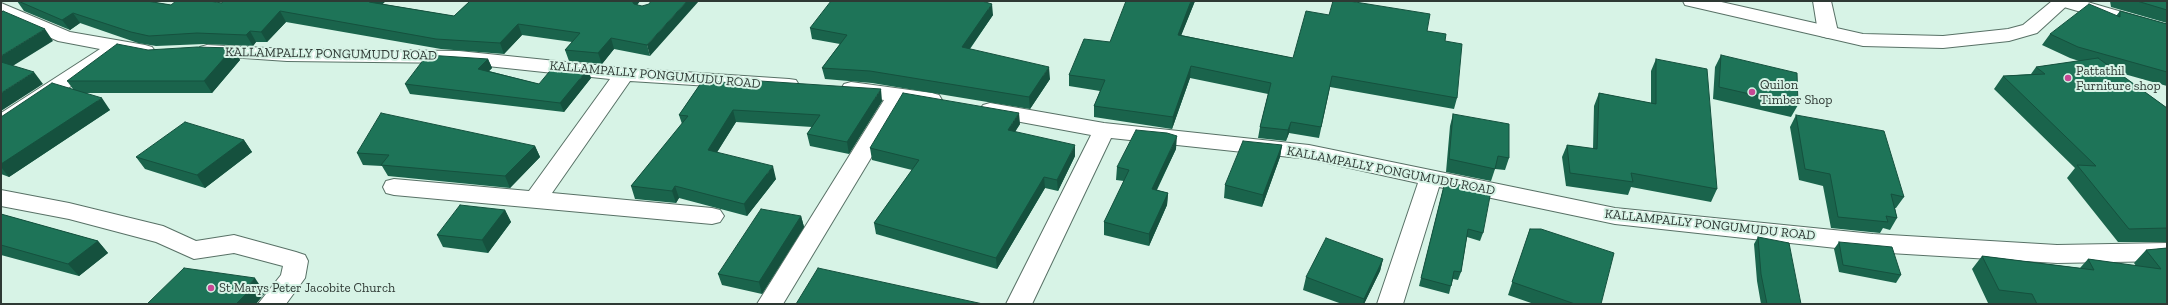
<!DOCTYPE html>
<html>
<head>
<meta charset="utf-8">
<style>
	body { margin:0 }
	#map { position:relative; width:2168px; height:305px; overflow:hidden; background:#d7f3e6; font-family:"Zilla Slab",serif }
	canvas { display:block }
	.frame { position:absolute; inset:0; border:2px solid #2e3934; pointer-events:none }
</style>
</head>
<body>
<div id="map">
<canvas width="2168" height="305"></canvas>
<div class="frame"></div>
</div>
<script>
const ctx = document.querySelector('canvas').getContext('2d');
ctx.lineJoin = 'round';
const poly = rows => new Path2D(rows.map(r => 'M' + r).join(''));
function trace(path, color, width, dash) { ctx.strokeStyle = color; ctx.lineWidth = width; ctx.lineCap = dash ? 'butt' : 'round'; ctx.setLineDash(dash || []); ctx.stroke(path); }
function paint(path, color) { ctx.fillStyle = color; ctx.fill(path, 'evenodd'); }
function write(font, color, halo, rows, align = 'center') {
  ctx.font = font + ' "Zilla Slab",serif'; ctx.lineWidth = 4; ctx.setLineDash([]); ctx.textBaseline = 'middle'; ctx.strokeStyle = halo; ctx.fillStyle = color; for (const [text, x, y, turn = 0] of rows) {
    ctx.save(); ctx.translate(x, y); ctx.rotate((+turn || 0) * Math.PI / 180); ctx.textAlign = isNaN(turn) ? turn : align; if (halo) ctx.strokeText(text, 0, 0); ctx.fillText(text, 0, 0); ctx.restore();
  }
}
const minor = poly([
	[1813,1,1831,1,1838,32,1835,36,1828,38,1821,36,1818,32,1813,1],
	[2055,1,2084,1,2167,25,2167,37,2057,5,2055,1],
	[1,3,70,32,145,45,152,47,155,51,152,55,145,57,120,53,9,128,1,130,1,113,100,49,58,41,1,16,1,3],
	[207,45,287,49,459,51,624,68,789,79,796,80,799,85,796,90,789,91,630,81,552,193,712,208,720,210,724,216,720,222,712,224,394,195,386,193,383,187,386,181,394,179,529,191,610,79,459,63,287,61,200,55,197,51,200,47,207,45],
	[851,82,932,93,939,95,942,100,939,105,932,107,904,103,783,304,757,304,884,100,844,94,841,89,844,84,851,82],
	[990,103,1104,123,1309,145,1615,208,1873,234,2057,245,2167,243,2167,261,2057,263,1873,252,1615,224,1439,187,1403,304,1377,304,1418,183,1309,159,1111,138,1032,304,1006,304,1091,135,983,115,979,110,983,105,990,103],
	[1,190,69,203,163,226,196,241,234,235,296,252,305,255,308,261,305,278,286,304,258,304,281,275,283,266,234,253,194,259,156,242,69,219,1,206,1,190]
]);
const major = poly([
	[1683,1,1717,1,1863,34,1943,36,2008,29,2023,25,2052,1,2072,1,2037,33,2009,41,1943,48,1863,46,1685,5,1683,1]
]);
const wall = poly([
	[17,1,147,1,171,5,222,3,383,4,454,16,470,1,640,1,637,5,650,56,614,49,602,64,569,61,565,50,572,42,522,35,504,54,441,49,286,22,267,42,256,42,253,46,204,44,156,46,138,43,80,23,70,30,24,11],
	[1195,1,1181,35,1293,58,1427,31,1445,41,1457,98,1454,109,1330,87,1319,138,1289,133,1286,141,1258,138,1260,127,1268,94,1190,78,1172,129,1094,117,1094,106,1100,91,1069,86,1069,75,1110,42],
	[2110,1,2167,1,2167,23,2111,7],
	[982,2,993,15,970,49,1050,79,1030,109,872,83,825,79,822,68,840,44,812,39,810,28],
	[2120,11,2167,24,2167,86,2117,72,2167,108,2167,242,2118,242,2067,178,2075,168,1994,89,2003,76,2031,74,2036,67,2079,61,2070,58,2042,45,2050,34,2116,16],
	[233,48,240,60,212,93,86,93,110,110,9,177,1,174,1,117,73,89,67,81,148,50],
	[1721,55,1798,105,1791,117,1713,99,1715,67],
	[488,59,492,68,489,71,539,84,591,78,564,112,410,94,405,84],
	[1656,59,1717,189,1711,202,1631,187,1628,195,1566,186,1562,157,1567,145,1593,149,1594,106,1599,93,1651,103,1651,71],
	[703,80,882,101,849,154,810,146,807,134,812,127,736,122,717,152,776,179,747,216,679,198,676,203,635,199,631,186,682,124,679,115],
	[1453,114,1509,158,1505,170,1495,169,1491,181,1446,172,1450,126],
	[1796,115,1904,197,1896,208,1895,208,1897,218,1890,230,1883,228,1880,233,1831,228,1823,186,1799,180,1790,127],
	[1020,124,1015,132,1075,156,1058,191,1045,188,997,269,876,234,874,223,912,170,872,160,870,148],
	[244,140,252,152,205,188,145,169,136,157],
	[1282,145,1280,157,1262,207,1224,198,1225,185],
	[535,146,540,157,510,188,388,176,382,166,363,165,357,153],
	[1176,149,1157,190,1168,193,1167,205,1149,246,1104,235,1104,222,1124,181,1116,180,1117,167],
	[1443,189,1483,233,1480,241,1467,237,1461,272,1458,280,1453,279,1451,286,1449,294,1419,286],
	[505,210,511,222,488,253,443,247,437,235],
	[1,214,98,241,108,253,79,276,1,255],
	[801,216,804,227,762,294,722,285,718,274],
	[1530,229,1601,304,1534,304,1508,295],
	[1758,237,1801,304,1761,304,1757,281,1754,244],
	[1839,242,1901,275,1896,283,1839,272,1834,249],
	[2167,248,2167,304,1994,304,1988,303,1972,269,1982,256,2080,268,2088,259,2136,266,2134,263,2146,250],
	[1383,259,1380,271,1364,304,1342,304,1303,290,1306,277]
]);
const shadedWall = poly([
	[370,1,386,1,374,12,369,2],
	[631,1,640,1,634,9],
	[687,1,699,1,650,56,647,45],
	[1191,1,1195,1,1177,46,1178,35],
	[992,4,993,15,963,58,962,47],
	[280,11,286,22,267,42,261,32],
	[73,13,80,23,70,30,62,20],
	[518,24,522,35,504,54,500,43],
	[45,29,53,41,3,72,1,69,1,56],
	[250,31,256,42,253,46,246,35],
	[611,38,614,49,602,64,598,53],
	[233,48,240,60,212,93,204,81],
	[488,59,492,68,482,78,478,69],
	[1191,66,1190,78,1172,129,1173,117],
	[1049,67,1050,79,1030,109,1029,97],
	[588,69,591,78,564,112,560,103],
	[34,72,43,84,1,111,1,93],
	[881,89,882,101,849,154,847,142],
	[102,98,110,110,9,177,1,167,1,164],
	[733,110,736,122,711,162,708,150],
	[1019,113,1020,124,1008,142,1008,130],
	[1291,122,1289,133,1286,141,1288,130],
	[1177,136,1176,149,1151,201,1152,189],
	[244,140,252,152,205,188,197,175],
	[1075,145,1075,156,1058,191,1057,180],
	[1282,145,1280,157,1262,207,1263,195],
	[535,146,540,157,510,188,505,176],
	[773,166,776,179,747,216,744,204],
	[1044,177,1045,188,997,269,996,258],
	[675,186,679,198,676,203,672,191],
	[1168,193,1167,205,1149,246,1149,234],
	[505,210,511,222,488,253,482,240],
	[801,216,804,227,762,294,759,282],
	[98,241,108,253,79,276,68,264],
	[1383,259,1380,271,1364,304,1363,304,1364,299],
	[255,278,265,293,257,303,258,304,236,304,246,288]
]);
const building = poly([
	[18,1,147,1,171,5,176,1,209,1,222,3,222,1,370,1,369,2,454,16,470,1,632,1,634,4,642,6,649,4,651,1,687,1,647,45,611,38,598,53,565,50,580,33,518,24,500,43,436,39,280,11,261,32,250,31,246,35,197,33,149,36,131,32,73,13,62,20,18,1],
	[831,1,982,1,992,4,962,47,1049,67,1029,97,870,71,822,68,847,35,810,28,831,1],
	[1126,1,1191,1,1178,35,1293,58,1306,11,1329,15,1333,1,1349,1,1430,14,1427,31,1446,34,1445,41,1462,44,1457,98,1332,76,1321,127,1291,122,1288,130,1260,127,1271,83,1191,66,1173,117,1094,106,1105,80,1069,75,1084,39,1110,42,1126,1],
	[2137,1,2167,1,2167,10,2137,1],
	[2089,4,2120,17,2120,11,2167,24,2167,72,2078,47,2050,34,2089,4],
	[3,11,45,29,1,56,1,13,3,11],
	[117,44,148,50,197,47,233,48,204,81,67,81,117,44],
	[427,55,488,59,478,69,539,84,554,66,588,69,560,103,405,84,427,55],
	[1721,55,1797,73,1798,105,1719,87,1721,55],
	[2098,58,2167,108,2167,228,2129,229,2077,165,2096,166,2003,76,2045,74,2036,67,2098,58],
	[1656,59,1707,69,1717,189,1631,173,1633,182,1570,173,1567,145,1597,149,1599,93,1656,104,1656,59],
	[1,62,34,72,1,93,1,62],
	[703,80,758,86,760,81,881,89,847,142,807,134,820,115,733,110,708,150,773,166,744,204,675,186,672,191,631,186,688,116,679,115,703,80],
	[52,83,102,98,1,164,1,117,52,83],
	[903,93,1019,113,1008,130,1075,145,1057,180,1044,177,996,258,874,223,919,160,870,148,903,93],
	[381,113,535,146,505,176,381,165,389,155,357,153,381,113],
	[1453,114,1509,124,1509,158,1498,156,1495,169,1449,159,1453,114],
	[1796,115,1884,131,1904,197,1891,194,1897,218,1886,216,1888,222,1838,217,1830,174,1805,169,1796,115],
	[185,122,244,140,197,175,136,157,185,122],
	[1136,130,1167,133,1177,136,1152,189,1168,193,1149,234,1104,222,1129,170,1117,167,1136,130],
	[1243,141,1282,145,1263,195,1225,185,1243,141],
	[1445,182,1491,191,1483,233,1468,229,1461,272,1454,271,1451,286,1421,278,1445,182],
	[460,205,505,210,482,240,437,235,460,205],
	[761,209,801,216,759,282,718,274,761,209],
	[1,214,98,241,68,264,1,245,1,214],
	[1530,229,1541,229,1614,253,1601,304,1575,304,1512,282,1530,229],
	[1758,237,1789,243,1801,304,1767,304,1761,274,1758,237],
	[1326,238,1383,259,1364,299,1306,277,1326,238],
	[1839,242,1892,247,1901,275,1843,265,1839,242],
	[2167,248,2167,304,2037,304,2032,294,1999,290,1982,256,2094,270,2088,259,2161,269,2146,250,2167,248],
	[184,268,255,278,246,288,249,291,236,304,147,304,184,268],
	[818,268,983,304,796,304,818,268]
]);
const markers = [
	[2068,78,4,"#c74894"],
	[1752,92,4,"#c74894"],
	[211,288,4,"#c74894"]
];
const streetNames = [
	["KALLAMPALLY PONGUMUDU ROAD",331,54,1],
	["KALLAMPALLY PONGUMUDU ROAD",655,75,5],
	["KALLAMPALLY PONGUMUDU ROAD",1391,171,11],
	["KALLAMPALLY PONGUMUDU ROAD",1710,225,6]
];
const poiNames = [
	["Pattathil",2076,71],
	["Furniture shop",2076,86],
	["Quilon",1760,85],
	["Timber Shop",1760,100],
	["St Marys Peter Jacobite Church",219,288]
];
trace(minor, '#587166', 2);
trace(major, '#587166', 2);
paint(minor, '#fff');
paint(major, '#fff');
paint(wall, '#1a644c');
paint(shadedWall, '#15513e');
paint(building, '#1e7458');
trace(building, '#15513e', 1);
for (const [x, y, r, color] of markers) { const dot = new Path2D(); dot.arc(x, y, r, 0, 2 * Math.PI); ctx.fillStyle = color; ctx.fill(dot); trace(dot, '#d7f3e6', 1.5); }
write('13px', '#2e3934', '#d7f3e6', streetNames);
write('13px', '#2e3934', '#d7f3e6', poiNames, 'left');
</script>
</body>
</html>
